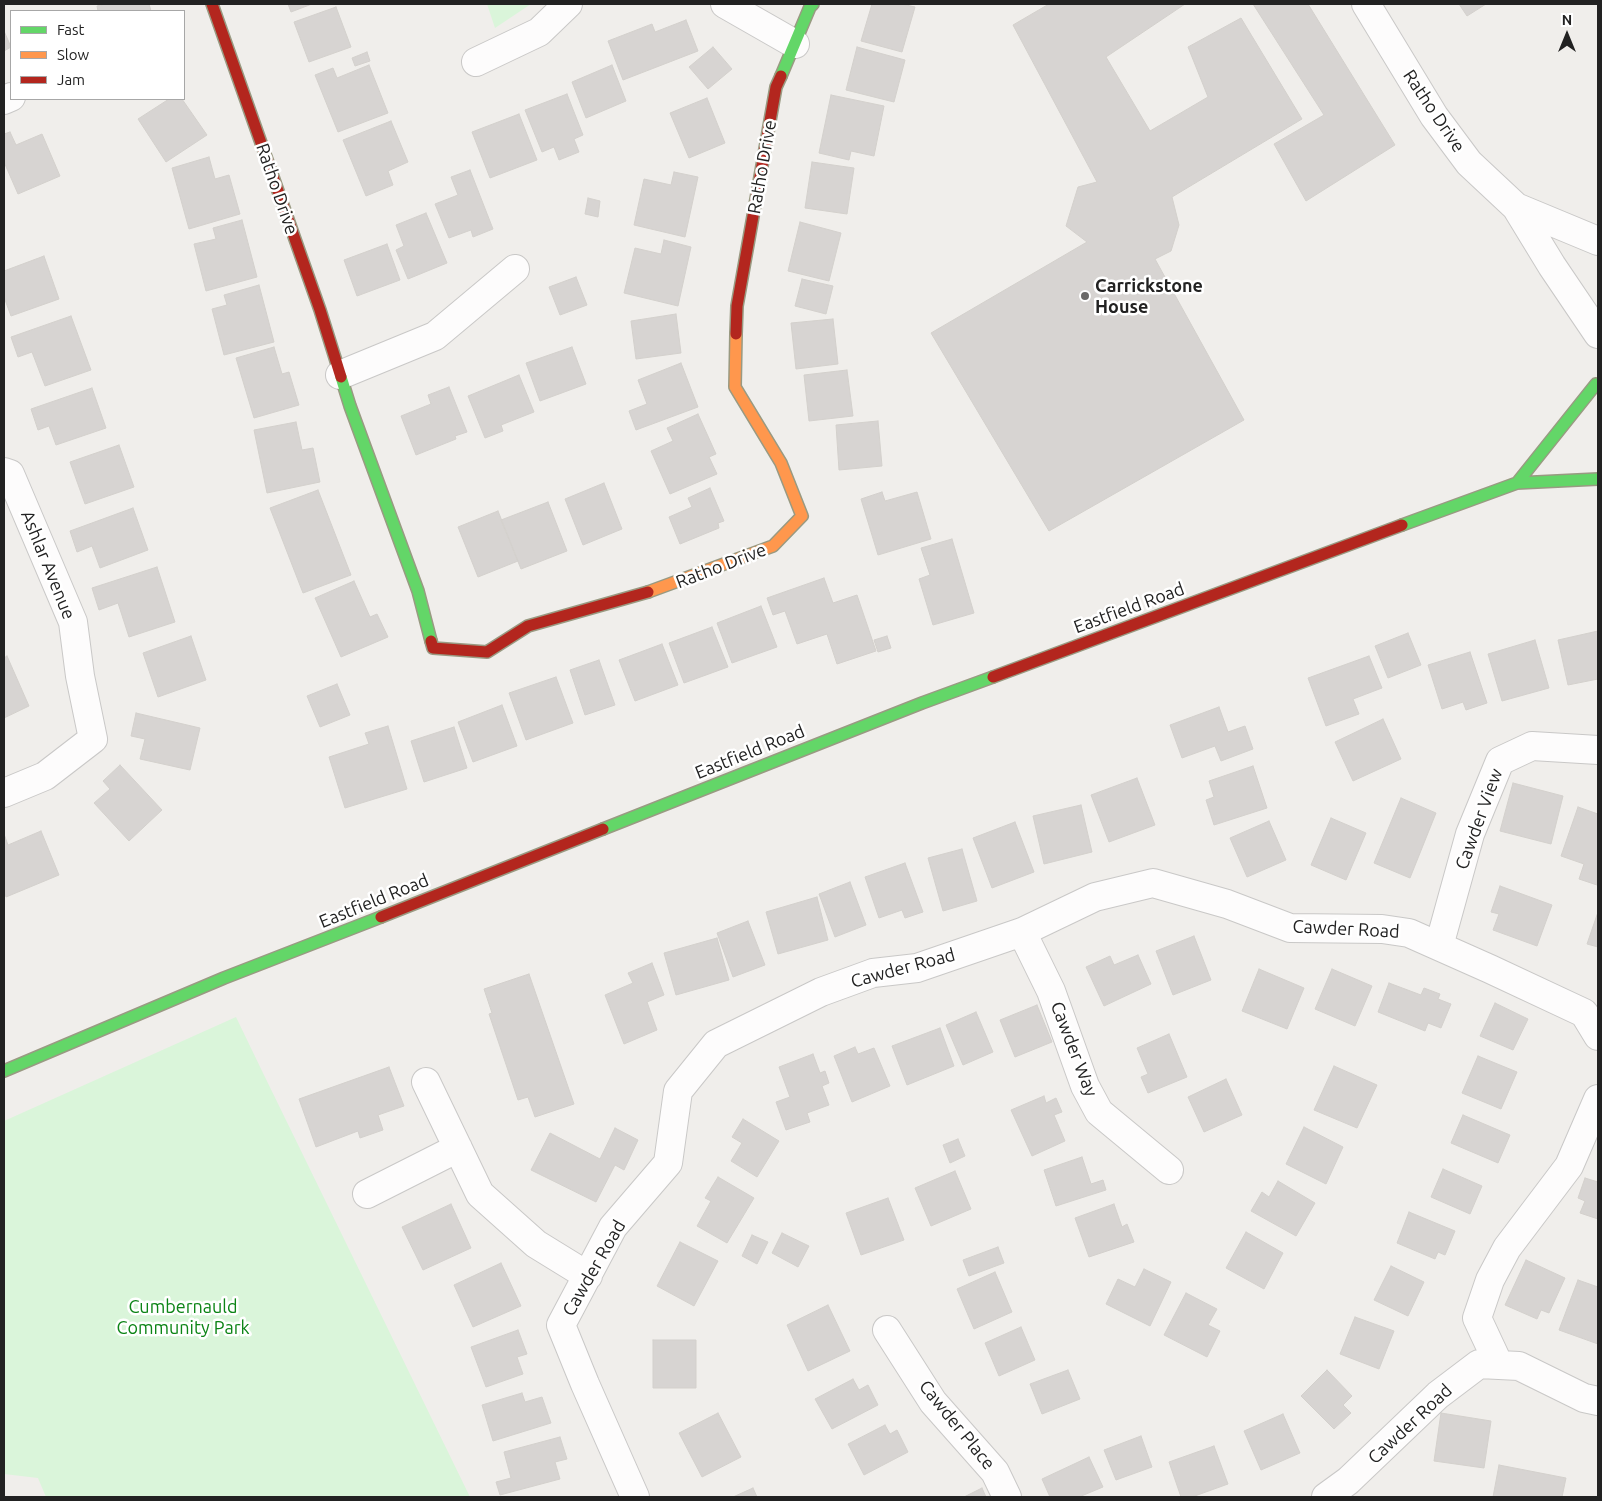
<!DOCTYPE html>
<html>
<head>
<meta charset="utf-8">
<style>
	body { margin:0 }
	#map { position:relative; width:1602px; height:1501px; overflow:hidden; background:#f0eeeb; font-family:Ubuntu,sans-serif }
	canvas { display:block }
	.frame { position:absolute; inset:0; border:5px solid #222; pointer-events:none }
	.legend { position:absolute; left:10px; top:10px; width:175px; height:90px; box-sizing:border-box; background:#fff; border:1px solid #a7a7a7; margin:0; padding:6px 9px; list-style:none; font-size:15px; color:#222 }
	.legend li { display:flex; align-items:center; gap:10px; height:25px }
	.legend b { width:25px; border:1px solid #a7a7a7 }
	.north { position:absolute; left:1542px; top:10px; width:50px; height:50px; -webkit-text-stroke:4px #fff; paint-order:stroke; rotate:0deg; font-size:14px; font-weight:700; line-height:20px; text-align:center; color:#222 }
	.north::after { content:''; display:block; margin:auto; width:18px; height:22px; background:#222; clip-path:polygon(50% 0,100% 100%,50% 72%,0 100%) }
</style>
</head>
<body>
<div id="map">
<canvas width="1602" height="1501"></canvas>
<div class="frame"></div>
<ul class="legend">
<li><b style="height:6px;background:#63d668"></b>Fast</li>
<li><b style="height:6px;background:#ff974d"></b>Slow</li>
<li><b style="height:6px;background:#b3261e"></b>Jam</li>
</ul>
<div class="north">N</div>
</div>
<script>
const ctx = document.querySelector('canvas').getContext('2d');
ctx.lineJoin = 'round';
function paint(path, color) { ctx.fillStyle = color; ctx.fill(path, 'evenodd'); }
const poly = rows => new Path2D(rows.map(r => 'M' + r).join(''));
function trace(path, color, width, dash) { ctx.strokeStyle = color; ctx.lineWidth = width; ctx.lineCap = dash ? 'butt' : 'round'; ctx.setLineDash(dash || []); ctx.stroke(path); }
function write(font, color, halo, rows, align = 'center') {
  ctx.font = font + ' Ubuntu,sans-serif'; ctx.lineWidth = 5; ctx.setLineDash([]); ctx.textBaseline = 'middle'; ctx.strokeStyle = halo; ctx.fillStyle = color; for (const [text, x, y, turn = 0] of rows) {
    ctx.save(); ctx.translate(x, y); ctx.rotate((+turn || 0) * Math.PI / 180); ctx.textAlign = isNaN(turn) ? turn : align; if (halo) ctx.strokeText(text, 0, 0); ctx.fillText(text, 0, 0); ctx.restore();
  }
}
const park = poly([
	[487,4,531,4,495,28],
	[236,1017,263,1073,470,1497,46,1497,38,1478,4,1474,4,1121]
]);
const building = poly([
	[105,4,149,4,151,11,98,11,97,6,105,4],
	[288,4,312,4,291,12,288,4],
	[872,4,902,4,915,7,902,52,861,41,872,4],
	[1049,4,1185,4,1106,57,1150,131,1208,97,1188,47,1241,18,1302,119,1172,197,1179,225,1171,251,1155,259,1244,420,1049,531,931,333,1087,242,1066,226,1078,187,1097,182,1013,25,1049,4],
	[1253,4,1308,4,1395,145,1306,201,1274,144,1324,115,1253,4],
	[1459,4,1486,4,1467,16,1459,4],
	[336,7,351,47,309,62,294,22,336,7],
	[686,20,698,51,623,80,608,41,652,24,655,32,686,20],
	[4,31,11,47,4,51,4,31],
	[713,47,732,69,708,89,689,67,713,47],
	[857,47,905,60,894,102,846,90,857,47],
	[367,52,370,61,355,66,352,58,367,52],
	[369,65,388,113,338,132,315,75,333,68,337,78,369,65],
	[612,65,626,101,586,118,572,82,612,65],
	[567,94,583,135,574,139,579,152,559,160,554,147,542,152,525,110,567,94],
	[831,95,884,106,874,156,851,151,849,160,819,153,831,95],
	[707,98,725,143,689,158,670,113,707,98],
	[169,99,182,99,207,135,166,162,138,119,169,99],
	[519,114,537,160,490,178,472,132,519,114],
	[391,121,408,162,388,171,393,185,366,196,343,140,391,121],
	[10,132,16,145,42,134,60,176,18,194,4,162,4,134,10,132],
	[209,157,215,179,229,175,240,214,189,229,172,168,209,157],
	[812,162,854,168,847,214,805,208,812,162],
	[470,170,493,229,473,237,471,230,449,238,435,204,458,195,451,177,470,170],
	[674,172,698,177,685,237,634,225,644,179,671,185,674,172],
	[588,198,600,201,598,217,585,214,588,198],
	[426,213,447,263,408,279,396,250,404,246,396,225,426,213],
	[242,220,257,277,206,291,194,244,216,239,213,228,242,220],
	[800,222,841,233,829,281,788,271,800,222],
	[664,240,691,247,678,306,624,293,635,248,661,254,664,240],
	[387,244,400,280,357,296,344,260,387,244],
	[44,256,59,299,11,316,4,297,4,271,44,256],
	[576,277,587,305,560,315,549,287,576,277],
	[802,279,833,286,826,314,795,306,802,279],
	[259,285,274,342,224,355,212,309,227,305,224,295,259,285],
	[676,314,681,353,636,359,631,321,676,314],
	[71,316,91,370,45,386,32,352,18,357,11,337,71,316],
	[833,319,838,364,796,369,791,323,833,319],
	[274,347,282,374,289,372,299,405,254,418,236,358,274,347],
	[572,347,586,384,540,401,526,363,572,347],
	[681,363,698,407,636,430,629,411,647,404,638,380,681,363],
	[847,370,853,416,809,421,804,375,847,370],
	[519,375,534,412,501,425,503,431,485,438,468,396,519,375],
	[449,387,467,432,455,436,456,439,416,455,401,416,431,404,428,395,449,387],
	[92,388,106,428,56,445,49,426,38,430,31,409,92,388],
	[698,414,716,454,709,457,717,474,670,494,651,451,673,441,667,428,698,414],
	[878,421,882,466,839,470,836,425,878,421],
	[296,422,302,450,313,448,320,482,267,493,254,430,296,422],
	[119,445,134,487,85,504,70,462,119,445],
	[604,483,622,529,583,545,565,499,604,483],
	[710,488,724,521,718,523,719,528,680,544,669,517,692,507,688,498,710,488],
	[318,490,351,575,303,593,270,508,318,490],
	[882,492,885,501,917,492,931,539,878,555,861,499,882,492],
	[548,502,567,551,521,569,501,520,548,502],
	[133,508,148,550,100,568,92,546,77,552,70,531,133,508],
	[498,511,518,561,478,577,458,527,498,511],
	[952,539,974,613,933,625,919,579,930,575,921,548,952,539],
	[157,567,175,622,129,637,118,603,99,610,92,588,157,567],
	[824,578,833,603,857,595,876,651,837,664,827,634,797,644,785,611,773,615,767,598,824,578],
	[354,581,370,617,377,614,388,637,341,657,315,598,354,581],
	[761,606,777,647,732,663,717,623,761,606],
	[712,627,728,667,684,683,669,643,712,627],
	[1598,631,1598,679,1568,685,1558,640,1598,631],
	[1408,633,1421,665,1388,678,1375,646,1408,633],
	[191,636,206,680,158,697,143,653,191,636],
	[887,636,891,648,878,652,874,640,887,636],
	[1535,640,1549,688,1502,701,1488,654,1535,640],
	[662,644,678,685,635,701,619,660,662,644],
	[1470,652,1487,703,1466,710,1463,702,1442,709,1428,665,1470,652],
	[7,656,29,706,4,718,4,658,7,656],
	[1369,656,1382,688,1353,699,1359,714,1326,726,1308,678,1369,656],
	[599,660,615,705,585,715,570,670,599,660],
	[556,677,573,723,526,740,509,693,556,677],
	[337,684,350,715,320,727,307,696,337,684],
	[502,705,517,746,473,762,458,722,502,705],
	[1219,707,1228,732,1245,726,1253,749,1221,761,1215,746,1182,758,1170,725,1219,707],
	[136,713,200,728,190,770,140,759,145,739,131,736,136,713],
	[1383,719,1401,759,1353,781,1335,742,1383,719],
	[388,726,407,789,345,808,329,757,369,744,365,733,388,726],
	[454,727,467,768,424,782,411,741,454,727],
	[120,765,162,810,129,841,94,803,110,789,103,781,120,765],
	[1253,766,1267,808,1214,825,1206,800,1214,797,1209,781,1253,766],
	[1137,778,1155,825,1109,842,1091,795,1137,778],
	[1513,783,1563,796,1551,844,1500,831,1513,783],
	[1401,798,1436,813,1410,878,1374,863,1401,798],
	[1081,805,1092,852,1044,864,1033,816,1081,805],
	[1578,807,1598,814,1597,885,1579,879,1584,864,1561,856,1578,807],
	[1331,818,1366,833,1346,880,1311,865,1331,818],
	[1269,821,1286,860,1247,877,1230,838,1269,821],
	[1015,822,1034,872,992,888,973,838,1015,822],
	[41,831,59,875,6,897,4,892,4,834,8,845,41,831],
	[962,849,977,901,943,911,928,858,962,849],
	[905,863,923,912,905,918,902,910,879,918,865,877,905,863],
	[850,882,866,925,835,937,819,894,850,882],
	[1500,886,1552,905,1537,946,1493,930,1499,914,1491,912,1500,886],
	[817,897,828,940,778,954,766,912,817,897],
	[1598,912,1598,947,1587,944,1598,912],
	[748,921,765,965,733,977,717,933,748,921],
	[1194,936,1211,980,1173,995,1156,951,1194,936],
	[717,938,729,980,676,995,664,953,717,938],
	[1138,955,1151,984,1104,1006,1086,967,1110,956,1114,965,1138,955],
	[652,963,664,995,647,1002,657,1030,624,1044,605,995,633,983,628,973,652,963],
	[1259,969,1304,988,1287,1029,1242,1011,1259,969],
	[1332,969,1372,986,1355,1026,1315,1009,1332,969],
	[529,974,574,1104,535,1117,528,1097,518,1100,489,1014,492,1013,484,989,529,974],
	[1389,983,1421,995,1424,988,1440,994,1438,999,1451,1004,1441,1028,1428,1023,1425,1031,1378,1012,1389,983],
	[1495,1003,1528,1019,1513,1050,1480,1036,1495,1003],
	[1037,1005,1052,1042,1015,1057,1000,1020,1037,1005],
	[976,1012,993,1052,963,1065,946,1025,976,1012],
	[940,1028,954,1066,907,1085,892,1046,940,1028],
	[1169,1034,1187,1077,1148,1093,1141,1077,1148,1074,1137,1048,1169,1034],
	[855,1047,858,1054,874,1048,890,1086,852,1102,834,1056,855,1047],
	[813,1054,820,1073,825,1071,829,1083,822,1086,829,1105,807,1113,810,1122,786,1130,776,1102,790,1097,779,1067,813,1054],
	[1478,1056,1517,1072,1501,1109,1462,1093,1478,1056],
	[1334,1066,1377,1085,1357,1128,1314,1110,1334,1066],
	[389,1067,404,1106,378,1115,383,1130,360,1138,358,1131,316,1147,299,1099,389,1067],
	[1226,1079,1242,1115,1204,1132,1188,1097,1226,1079],
	[1044,1096,1046,1103,1056,1098,1062,1112,1054,1115,1065,1141,1032,1156,1011,1110,1044,1096],
	[1463,1115,1510,1135,1498,1163,1451,1143,1463,1115],
	[743,1119,779,1141,757,1177,731,1161,742,1143,732,1137,743,1119],
	[1304,1127,1343,1147,1326,1184,1286,1164,1304,1127],
	[615,1128,638,1140,624,1170,615,1165,596,1202,531,1170,550,1133,600,1159,615,1128],
	[958,1139,965,1156,950,1163,943,1145,958,1139],
	[1082,1157,1091,1184,1103,1180,1106,1190,1056,1206,1044,1170,1082,1157],
	[1443,1169,1482,1186,1470,1214,1431,1197,1443,1169],
	[955,1171,971,1209,931,1226,915,1188,955,1171],
	[718,1177,754,1198,727,1243,697,1226,711,1201,705,1198,718,1177],
	[1585,1178,1598,1182,1598,1219,1580,1213,1585,1201,1578,1198,1585,1178],
	[1278,1181,1315,1203,1296,1236,1251,1211,1262,1192,1269,1197,1278,1181],
	[888,1198,904,1240,861,1255,846,1213,888,1198],
	[451,1204,471,1248,423,1270,402,1227,451,1204],
	[1114,1204,1122,1227,1127,1224,1134,1242,1089,1257,1075,1218,1114,1204],
	[1409,1212,1455,1231,1445,1255,1438,1252,1435,1259,1397,1243,1409,1212],
	[1246,1232,1283,1253,1264,1289,1226,1268,1246,1232],
	[782,1233,809,1246,798,1267,772,1253,782,1233],
	[752,1235,768,1242,757,1264,742,1256,752,1235],
	[680,1242,718,1261,694,1306,657,1286,680,1242],
	[998,1247,1004,1263,969,1276,963,1260,998,1247],
	[1526,1260,1565,1278,1549,1313,1541,1310,1537,1319,1505,1305,1526,1260],
	[501,1263,521,1306,473,1327,454,1285,501,1263],
	[1391,1266,1424,1282,1408,1316,1374,1300,1391,1266],
	[1144,1269,1171,1282,1150,1326,1106,1304,1118,1279,1135,1287,1144,1269],
	[995,1272,1012,1312,974,1329,957,1289,995,1272],
	[1578,1280,1598,1287,1598,1344,1559,1330,1578,1280],
	[1186,1293,1217,1309,1208,1325,1220,1331,1207,1357,1164,1335,1186,1293],
	[828,1305,850,1351,808,1371,787,1325,828,1305],
	[1355,1317,1394,1331,1379,1369,1340,1354,1355,1317],
	[1021,1327,1035,1360,999,1376,985,1343,1021,1327],
	[518,1330,527,1354,517,1357,523,1374,486,1387,471,1347,518,1330],
	[653,1340,696,1340,696,1388,653,1388,653,1340],
	[1068,1370,1080,1399,1042,1414,1030,1384,1068,1370],
	[1327,1370,1352,1396,1343,1405,1351,1413,1334,1429,1301,1396,1327,1370],
	[853,1379,859,1390,868,1385,878,1405,832,1429,815,1399,853,1379],
	[522,1393,525,1402,542,1397,551,1423,493,1441,482,1405,522,1393],
	[718,1413,741,1457,702,1477,679,1433,718,1413],
	[1441,1413,1491,1421,1484,1468,1434,1461,1441,1413],
	[1283,1414,1300,1453,1261,1470,1244,1431,1283,1414],
	[885,1425,890,1434,897,1430,908,1452,864,1475,848,1444,885,1425],
	[1141,1436,1152,1467,1116,1480,1104,1450,1141,1436],
	[560,1437,567,1459,555,1462,560,1479,500,1495,496,1482,511,1478,504,1452,560,1437],
	[1214,1446,1228,1484,1192,1497,1181,1497,1169,1462,1214,1446],
	[1089,1457,1103,1487,1079,1497,1050,1497,1042,1479,1089,1457],
	[1499,1465,1566,1478,1562,1497,1493,1497,1499,1465],
	[753,1488,757,1497,733,1497,753,1488],
	[982,1488,986,1497,964,1497,982,1488]
]);
const street = poly([
	[725,4,795,44],
	[1366,4,1434,116,1469,163,1516,207,1552,266,1598,334],
	[476,62,539,32,568,4],
	[4,100,11,97],
	[1516,207,1598,241],
	[340,375,435,336,515,269],
	[4,472,10,474,73,622,80,676,93,739,45,776,4,793],
	[1022,932,1051,991,1085,1086,1099,1112,1169,1170],
	[1439,946,1470,834,1500,761,1532,746,1598,750],
	[426,1082,480,1194,536,1244,588,1276],
	[367,1194,458,1148],
	[887,1330,933,1402,995,1472,1007,1497],
	[1499,1365,1477,1318,1490,1280,1507,1248,1569,1166,1598,1099],
	[635,1497,585,1384,561,1325,613,1227,668,1163,678,1091,716,1044,821,992,873,973,917,968,1022,932,1095,897,1153,883,1227,904,1290,928,1382,929,1409,933,1490,969,1584,1013,1598,1036],
	[1326,1497,1348,1481,1438,1395,1479,1364,1519,1366,1584,1398,1598,1401]
]);
const fast = poly([
	[781,76,810,7,813,4],
	[341,377,350,406,418,591,431,641],
	[1517,483,1596,384],
	[1402,525,1517,483,1598,479],
	[603,829,922,703,993,677],
	[4,1071,224,978,381,917]
]);
const slow = poly([
	[648,592,773,546,802,516,781,463,735,387,736,334]
]);
const jam = poly([
	[212,4,320,310,341,377],
	[736,334,737,306,776,87,781,76],
	[431,641,433,648,487,652,528,626,648,592],
	[993,677,1402,525],
	[381,917,603,829]
]);
const markers = [
	[1085,296,5,"#6a6968"]
];
const streetNames = [
	["Ratho Drive",1434,111,56],
	["Ratho Drive",762,167,-80],
	["Ratho Drive",277,189,71],
	["Ashlar Avenue",48,565,68],
	["Ratho Drive",721,566,-21],
	["Eastfield Road",1129,608,-20],
	["Eastfield Road",750,752,-22],
	["Cawder View",1479,819,-70],
	["Eastfield Road",374,901,-22],
	["Cawder Road",1346,929,3],
	["Cawder Road",903,968,-15],
	["Cawder Way",1074,1049,69],
	["Cawder Road",594,1268,-60],
	["Cawder Road",1410,1424,-43],
	["Cawder Place",957,1425,51]
];
const poiNames = [
	["Carrickstone",1095,286],
	["House",1095,307]
];
const parkNames = [
	["Cumbernauld",183,1307],
	["Community Park",183,1328]
];
paint(park, '#daf5da');
paint(building, '#d7d4d2');
trace(building, '#d3d0cc', 1);
trace(street, '#c9c8c7', 30);
trace(fast, '#999a82', 14);
trace(slow, '#999a82', 14);
trace(jam, '#999a82', 14);
trace(street, '#fdfcfc', 28);
trace(fast, '#63d668', 11);
trace(slow, '#ff974d', 11);
trace(jam, '#b3261e', 11);
for (const [x, y, r, color] of markers) { const dot = new Path2D(); dot.arc(x, y, r, 0, 2 * Math.PI); ctx.fillStyle = color; ctx.fill(dot); trace(dot, '#fff', 2); }
write('18px', '#222', '#fff', streetNames);
write('bold 18px', '#222', '#fff', poiNames, 'left');
write('18px', '#0c8416', '#fff', parkNames);
</script>
</body>
</html>
